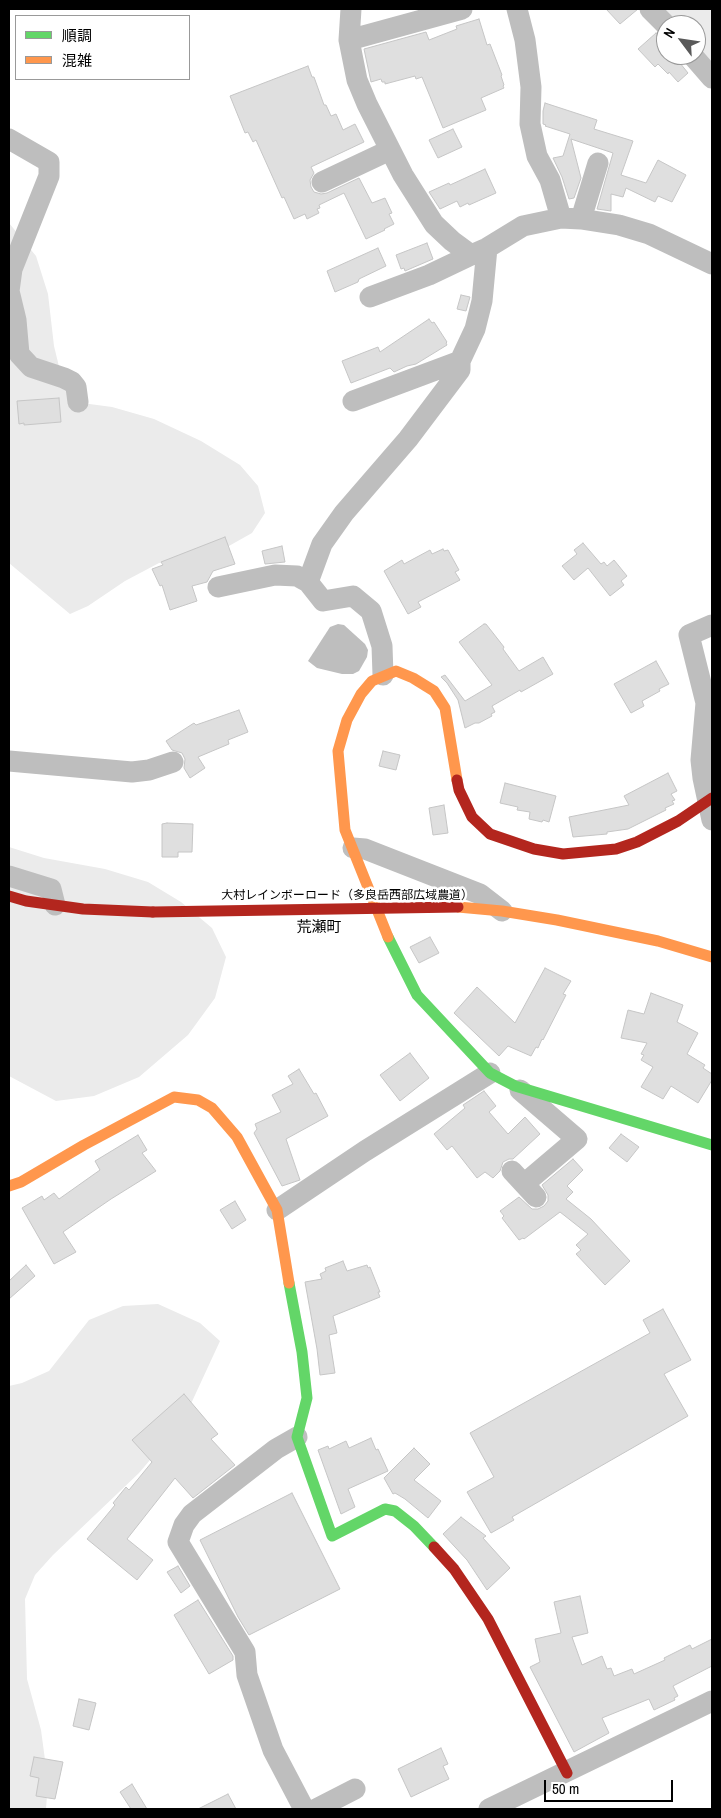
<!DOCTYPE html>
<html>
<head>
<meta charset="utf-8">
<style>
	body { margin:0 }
	#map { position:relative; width:721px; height:1818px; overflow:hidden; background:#fff; font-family:"Archivo Narrow","Noto Sans JP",sans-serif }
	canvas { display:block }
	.frame { position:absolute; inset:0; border:10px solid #000; pointer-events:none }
	.legend { position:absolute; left:15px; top:15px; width:175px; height:65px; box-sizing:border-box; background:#fff; border:1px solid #999; margin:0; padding:6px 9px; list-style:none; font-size:15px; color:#000 }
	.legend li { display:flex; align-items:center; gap:10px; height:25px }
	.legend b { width:25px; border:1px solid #999 }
	.north { position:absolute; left:656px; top:15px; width:50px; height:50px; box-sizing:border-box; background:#fff; border:1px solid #999; border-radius:50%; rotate:301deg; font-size:14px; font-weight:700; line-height:20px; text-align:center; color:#000 }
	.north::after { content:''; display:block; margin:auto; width:18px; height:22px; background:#595959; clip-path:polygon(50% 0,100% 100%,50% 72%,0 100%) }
	.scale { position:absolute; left:544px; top:1780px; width:129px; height:22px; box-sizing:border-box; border:2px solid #000; border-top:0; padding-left:6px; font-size:15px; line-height:18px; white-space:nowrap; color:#000; -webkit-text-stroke:4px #fff; paint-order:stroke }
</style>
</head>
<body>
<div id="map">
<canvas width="721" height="1818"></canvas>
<div class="frame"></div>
<ul class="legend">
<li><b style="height:6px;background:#63d668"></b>順調</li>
<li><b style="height:6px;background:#ff974d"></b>混雑</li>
</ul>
<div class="north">N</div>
<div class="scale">50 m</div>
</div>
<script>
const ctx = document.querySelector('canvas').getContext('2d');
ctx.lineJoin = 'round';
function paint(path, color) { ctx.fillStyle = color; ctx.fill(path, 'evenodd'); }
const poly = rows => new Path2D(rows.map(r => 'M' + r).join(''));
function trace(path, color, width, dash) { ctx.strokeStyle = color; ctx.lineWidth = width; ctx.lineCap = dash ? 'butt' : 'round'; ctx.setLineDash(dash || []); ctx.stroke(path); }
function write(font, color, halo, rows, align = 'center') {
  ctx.font = font + ' "Archivo Narrow","Noto Sans JP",sans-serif'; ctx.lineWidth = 5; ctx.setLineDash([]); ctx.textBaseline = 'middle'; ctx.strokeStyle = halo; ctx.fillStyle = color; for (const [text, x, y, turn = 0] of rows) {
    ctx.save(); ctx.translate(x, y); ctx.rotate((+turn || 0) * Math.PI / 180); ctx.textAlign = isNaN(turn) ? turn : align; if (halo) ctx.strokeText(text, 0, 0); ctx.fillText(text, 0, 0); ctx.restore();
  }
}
const green = poly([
	[660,9,712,9,712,69,696,50,696,25,674,25],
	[9,223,36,256,48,294,54,346,64,387,82,403,112,407,154,419,201,441,240,465,258,486,265,513,252,533,220,551,159,563,125,581,88,606,70,614,9,563],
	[9,847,44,858,105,869,148,882,181,902,212,928,226,957,215,998,188,1035,139,1077,94,1096,56,1101,9,1076],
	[158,1304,200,1323,220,1341,183,1421,139,1473,53,1555,35,1575,25,1599,27,1679,41,1730,48,1782,46,1809,9,1809,9,1386,22,1383,49,1371,89,1320,123,1306]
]);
const water = poly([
	[338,624,344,625,365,644,368,650,367,657,359,671,353,674,342,674,317,668,308,661,330,627]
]);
const building = poly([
	[606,9,638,9,620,24,606,9],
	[479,19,487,45,490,44,502,75,501,76,504,85,503,86,504,88,481,98,486,110,443,128,422,77,416,79,415,76,385,84,385,82,382,82,381,79,371,82,364,49,426,32,429,40,457,29,456,26,479,19],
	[656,33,666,38,666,55,680,55,682,61,680,63,688,73,678,82,669,72,668,74,658,64,655,67,638,49,656,33],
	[308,66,312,77,314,77,324,105,326,105,331,116,336,114,343,130,355,124,364,142,311,167,314,173,310,180,311,187,314,192,321,194,327,193,359,178,372,203,385,198,392,213,389,214,394,224,384,229,385,230,366,239,344,193,319,205,320,208,317,209,319,213,307,219,305,214,294,219,284,197,282,198,256,140,253,142,248,132,245,133,230,96,308,66],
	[545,103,597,120,594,129,633,141,621,175,646,183,658,160,686,175,672,202,658,196,655,202,626,188,623,197,611,194,611,211,597,209,613,153,571,139,581,178,574,198,569,199,562,177,553,158,563,156,570,134,545,126,546,125,543,124,543,111,545,103],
	[453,129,462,147,438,158,429,140,453,129],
	[485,169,496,193,469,205,468,203,460,207,457,201,440,209,429,192,449,183,450,185,485,169],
	[427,243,433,259,405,271,404,268,401,269,396,255,427,243],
	[378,248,386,266,359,279,358,282,335,292,327,271,378,248],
	[461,295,470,297,466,311,457,309,461,295],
	[429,319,432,323,434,322,447,342,446,343,447,345,416,364,407,366,394,372,390,368,351,383,342,361,378,347,380,352,429,319],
	[59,398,61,422,24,425,24,423,19,424,17,401,59,398],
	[225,537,235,564,213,571,207,582,192,586,197,601,170,610,162,585,160,586,152,569,163,565,161,562,225,537],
	[583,543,601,564,604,562,607,566,614,560,627,576,621,581,624,585,610,596,588,568,574,580,562,566,577,554,574,550,583,543],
	[282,546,285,562,265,564,262,551,282,546],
	[443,549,444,551,448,550,459,570,455,572,460,580,418,602,421,607,408,614,384,571,402,560,404,564,430,550,432,554,443,549],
	[484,624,486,624,504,647,503,649,519,671,543,657,553,674,521,692,520,690,492,706,495,712,491,714,492,716,479,723,475,723,465,728,458,700,447,683,441,677,445,675,465,701,492,685,459,642,484,624],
	[656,661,669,684,659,689,660,691,642,701,644,706,631,713,614,684,656,661],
	[239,710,248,732,228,740,229,744,198,757,205,768,190,778,184,768,185,759,182,753,172,750,166,741,194,723,196,725,239,710],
	[383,751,400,755,396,770,379,766,383,751],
	[668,773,677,791,671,794,675,800,672,801,674,804,665,808,666,810,628,829,607,832,607,834,573,837,569,817,629,805,624,796,668,773],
	[505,783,556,796,549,822,543,820,542,822,529,819,530,812,517,810,518,807,500,803,505,783],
	[444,805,448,833,433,835,429,808,444,805],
	[167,823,193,824,192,852,178,852,178,857,162,857,162,824,167,823],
	[430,937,439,953,419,963,410,947,430,937],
	[545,968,571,981,563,994,566,995,543,1040,542,1039,538,1048,536,1047,531,1056,508,1046,499,1056,454,1013,477,987,515,1023,545,968],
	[651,993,683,1005,677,1022,698,1033,687,1054,705,1065,703,1068,712,1074,712,1080,698,1103,671,1086,663,1099,641,1087,653,1067,641,1060,644,1055,641,1054,647,1043,621,1038,628,1010,644,1014,651,993],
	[410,1053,429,1078,400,1101,380,1075,410,1053],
	[299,1069,314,1094,316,1093,328,1116,286,1139,300,1180,282,1186,254,1133,257,1129,255,1124,281,1112,272,1095,293,1084,288,1076,299,1069],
	[484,1091,496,1106,489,1112,508,1134,525,1117,540,1134,513,1159,509,1159,503,1162,500,1171,493,1178,485,1172,477,1178,452,1146,447,1150,434,1134,465,1108,463,1105,484,1091],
	[621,1134,639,1147,627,1162,609,1148,621,1134],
	[138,1135,147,1150,142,1153,156,1171,111,1199,63,1232,76,1252,54,1264,22,1208,42,1196,44,1200,54,1193,59,1199,100,1170,95,1161,138,1135],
	[573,1159,583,1170,567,1186,573,1192,566,1199,591,1219,630,1261,605,1285,576,1254,581,1250,576,1245,588,1234,560,1212,524,1239,523,1238,519,1240,502,1218,504,1216,500,1211,519,1197,532,1209,538,1209,544,1206,548,1201,548,1195,542,1185,573,1159],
	[235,1201,246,1220,232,1229,220,1210,235,1201],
	[343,1261,347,1271,367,1265,368,1268,370,1267,380,1292,378,1292,380,1297,333,1316,337,1333,329,1335,335,1373,320,1375,317,1349,305,1282,322,1279,320,1274,326,1271,325,1268,343,1261],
	[26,1265,35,1276,9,1299,9,1281,26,1265],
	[663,1309,691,1360,664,1374,688,1416,512,1517,514,1520,491,1533,467,1492,494,1477,470,1433,650,1333,643,1320,663,1309],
	[184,1394,218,1434,211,1439,235,1465,193,1498,175,1478,127,1539,153,1560,137,1580,87,1539,115,1505,113,1503,126,1487,129,1490,152,1462,132,1440,184,1394],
	[371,1438,376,1450,378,1449,388,1471,348,1489,355,1507,341,1514,318,1450,328,1446,329,1449,346,1441,349,1448,371,1438],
	[414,1448,430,1464,414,1480,441,1501,428,1518,405,1499,395,1493,393,1494,384,1478,414,1448],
	[292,1493,340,1589,249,1635,238,1617,200,1540,292,1493],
	[461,1517,486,1536,483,1538,510,1568,487,1590,467,1560,443,1534,461,1517],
	[178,1566,190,1586,181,1593,167,1572,178,1566],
	[580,1596,588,1633,572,1637,582,1665,602,1656,607,1669,611,1668,614,1676,632,1669,634,1674,665,1660,664,1658,690,1645,692,1649,712,1639,712,1666,673,1686,678,1696,674,1698,675,1700,654,1710,649,1699,602,1718,609,1733,574,1752,530,1667,540,1662,535,1639,561,1633,554,1602,580,1596],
	[198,1600,233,1656,233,1660,209,1674,174,1615,198,1600],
	[79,1699,96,1703,89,1730,73,1726,79,1699],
	[441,1748,448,1764,443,1766,449,1779,411,1797,398,1769,441,1748],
	[34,1757,63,1762,55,1799,36,1796,39,1778,30,1776,34,1757],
	[132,1784,147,1809,131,1809,120,1792,132,1784],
	[228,1794,236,1809,198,1809,228,1794]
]);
const street = poly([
	[351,9,349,40,357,80,367,104,403,175,434,224,452,241,471,255,487,248,523,226,561,218,581,219,619,225,649,234,712,264],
	[517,9,525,40,531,87,530,124,537,156,550,180,561,218],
	[650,9,666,25],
	[349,40,462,9],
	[692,55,712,78],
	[9,139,49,162,49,176,12,269,9,291,16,320,19,354,31,367,64,378,72,382,76,387,78,402],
	[322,182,390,150],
	[581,219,598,163],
	[370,297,429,275,471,255],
	[353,401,460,361],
	[218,587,275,575,297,576,308,582],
	[712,625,689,635,706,703,701,760,703,778,712,820],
	[383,675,382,646,371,611,353,596,323,601,308,582,322,544,344,513,408,439,460,370,460,361,475,329,482,301,487,248],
	[9,761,132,772,149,770,173,762],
	[353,848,365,849,480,894,502,911],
	[9,876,51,889,55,905],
	[520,1090,577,1139,524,1184],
	[512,1171,536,1197],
	[277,1210,365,1151,490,1073],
	[297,1437,276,1449,192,1514,184,1525,178,1542,245,1652,247,1675,273,1750,304,1809],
	[316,1809,355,1789],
	[489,1809,712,1701]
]);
const fast = poly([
	[388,937,417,995,490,1073,515,1086,712,1145],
	[289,1283,302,1352,307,1398,297,1437,332,1536,385,1509,395,1511,414,1526,434,1547]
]);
const slow = poly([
	[458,907,502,911,557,920,658,941,712,957],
	[388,937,345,830,338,751,347,720,361,694,372,681,396,671,413,678,434,691,445,708,457,780],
	[9,1186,21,1182,84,1145,174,1097,198,1100,212,1108,237,1137,277,1210,289,1283]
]);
const jam = poly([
	[457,780,459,790,472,817,490,834,534,849,563,854,616,849,637,842,678,821,712,798],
	[9,896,26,901,83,909,153,912],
	[434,1547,454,1569,488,1619,567,1773]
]);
const jamBridge = poly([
	[153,912,458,907]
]);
const streetNames = [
	["大村レインボーロード（多良岳西部広域農道）",347,896]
];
const quarterNames = [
	["荒瀬町",319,928]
];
paint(green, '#ebebeb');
paint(water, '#bebebe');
paint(building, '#dfdfdf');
trace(building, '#c6c6c6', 1);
trace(street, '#bebebe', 21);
trace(fast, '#63d668', 11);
trace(slow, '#ff974d', 11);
trace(jam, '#b3261e', 11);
trace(jamBridge, '#b3261e', 11);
write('12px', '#000', '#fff', streetNames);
write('15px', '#000', '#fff', quarterNames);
</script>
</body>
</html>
